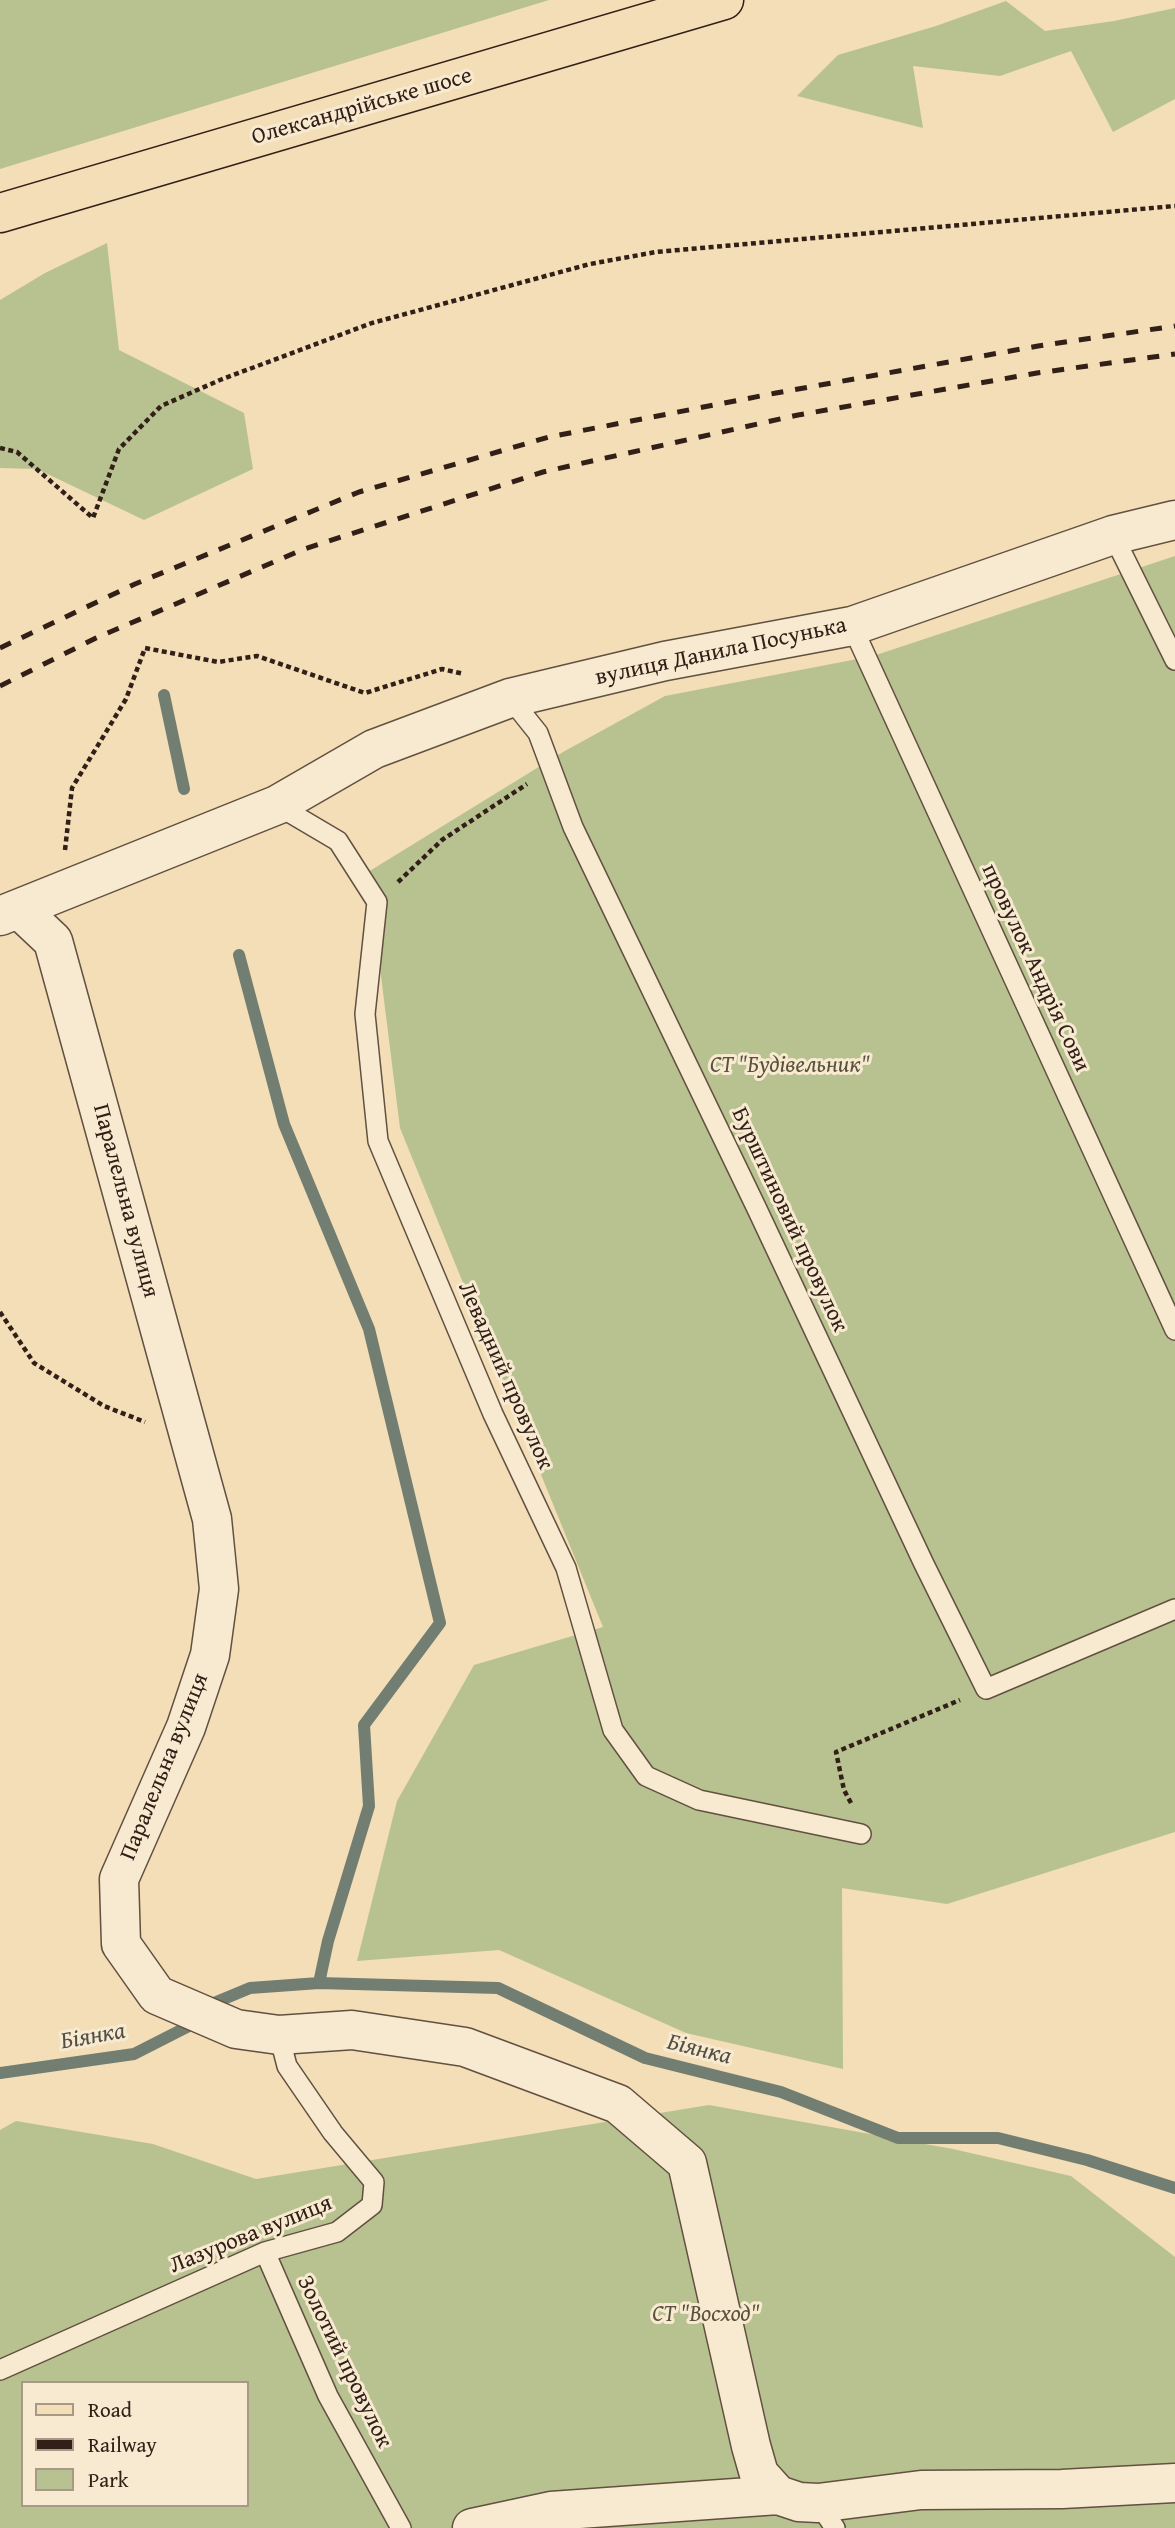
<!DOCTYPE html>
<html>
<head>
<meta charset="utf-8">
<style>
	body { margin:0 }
	#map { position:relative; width:1175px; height:2528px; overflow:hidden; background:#f3deb7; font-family:"Gentium Book Plus",serif }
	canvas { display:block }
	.legend { position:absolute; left:21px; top:2381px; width:228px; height:126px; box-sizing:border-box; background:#f7ead0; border:2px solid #a89986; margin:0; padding:9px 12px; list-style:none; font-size:21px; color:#322018 }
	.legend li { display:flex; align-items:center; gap:14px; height:35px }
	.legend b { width:35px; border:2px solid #a89986 }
</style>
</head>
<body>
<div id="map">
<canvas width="1175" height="2528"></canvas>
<ul class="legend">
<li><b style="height:9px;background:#f3deb7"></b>Road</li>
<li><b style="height:9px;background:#322018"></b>Railway</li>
<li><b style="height:19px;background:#b8c290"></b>Park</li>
</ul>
</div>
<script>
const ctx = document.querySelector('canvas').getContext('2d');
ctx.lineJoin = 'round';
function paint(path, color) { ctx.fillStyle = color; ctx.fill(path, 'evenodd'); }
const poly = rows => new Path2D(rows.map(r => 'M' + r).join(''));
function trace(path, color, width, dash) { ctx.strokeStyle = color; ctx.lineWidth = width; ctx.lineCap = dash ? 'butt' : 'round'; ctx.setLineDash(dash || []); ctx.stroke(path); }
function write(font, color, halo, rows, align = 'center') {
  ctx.font = font + ' "Gentium Book Plus",serif'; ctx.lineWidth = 6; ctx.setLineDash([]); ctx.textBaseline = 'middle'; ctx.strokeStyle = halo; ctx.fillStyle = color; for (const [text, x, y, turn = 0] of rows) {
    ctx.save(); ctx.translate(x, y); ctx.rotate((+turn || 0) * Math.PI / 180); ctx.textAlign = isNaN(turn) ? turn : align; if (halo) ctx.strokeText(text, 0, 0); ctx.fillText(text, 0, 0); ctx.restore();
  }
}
const green = poly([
	[0,0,549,0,0,169],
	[1006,1,1045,31,1114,21,1175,8,1175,99,1113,132,1071,51,1000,76,913,66,923,128,797,96,838,55,936,26],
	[107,243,119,350,244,413,253,469,144,520,37,469,0,468,0,300,45,273],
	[1175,556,1175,1832,947,1904,842,1888,843,2069,686,2033,499,1950,357,1961,397,1801,474,1665,603,1627,400,1128,368,872,563,752,665,696,873,656],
	[709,2105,953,2149,1071,2176,1175,2257,1175,2528,0,2528,0,2130,16,2121,153,2144,256,2179],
	[23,2383,247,2383,247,2505,23,2505]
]);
const stream = poly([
	[164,695,184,789],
	[239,955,284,1124,369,1329,440,1623,364,1725,369,1806,328,1941,319,1983],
	[214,2003,250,1988,319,1983,498,1988,645,2058,781,2092,898,2138,998,2138,1087,2160,1175,2188],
	[0,2073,134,2054,189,2026]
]);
const path = poly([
	[0,448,17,452,93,518,119,449,161,406,220,380,372,323,590,264,656,252,1175,206],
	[65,850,72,788,126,699,145,648,218,662,257,656,365,693,442,669,464,674],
	[398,882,442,840,527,784],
	[0,1312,34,1363,104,1406,145,1422],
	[851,1803,844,1790,836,1752,960,1700]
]);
const service = poly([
	[1113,535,1175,660],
	[852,626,1175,1330],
	[510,698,538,733,573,827,757,1209,924,1564,986,1689,1175,1609],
	[277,805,338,841,377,902,365,1014,378,1141,493,1414,566,1568,613,1730,646,1776,699,1800,861,1834],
	[265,2252,328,2396,401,2528],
	[0,2370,265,2252,337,2232,372,2205,374,2182,333,2133,287,2066,279,2035],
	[818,2503,835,2528]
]);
const minor = poly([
	[19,909,53,941,212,1519,219,1589,210,1655,186,1727,119,1879,121,1944,157,1995,236,2029,279,2035,352,2030,465,2047,618,2104,687,2163,751,2446,759,2474,778,2495],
	[0,916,277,805,374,749,510,698,665,661,852,626,1113,535,1175,520],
	[472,2528,551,2511,778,2495,799,2502,818,2503,921,2490,1062,2489,1175,2483]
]);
const primary = poly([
	[0,213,724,0]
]);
const rail = poly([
	[0,648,135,584,359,492,549,437,776,393,1038,346,1175,326],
	[0,686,96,638,304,549,543,472,798,415,1037,373,1175,354]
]);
const streetNames = [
	["Олександрійське шосе",362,107,-16],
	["вулиця Данила Посунька",721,652,-12],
	["провулок Андрія Сови",1035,968,65],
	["Паралельна вулиця",125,1201,75],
	["Бурштиновий провулок",789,1220,65],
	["Левадний провулок",505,1376,66],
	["Паралельна вулиця",165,1767,-68],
	["Лазурова вулиця",251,2235,-22],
	["Золотий провулок",344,2362,64]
];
const parkNames = [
	["СТ \"Будівельник\"",790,1066],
	["СТ \"Восход\"",706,2315]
];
const waterNames = [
	["Біянка",93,2037,-10],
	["Біянка",699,2050,14]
];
paint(green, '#b8c290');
trace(stream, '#717e71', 12);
trace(service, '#625040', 22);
trace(minor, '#625040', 41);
trace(primary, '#322018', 41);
trace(path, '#322018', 4.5, [5, 3.5]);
trace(service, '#f7ead0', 19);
trace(minor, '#f7ead0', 38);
trace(primary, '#f3deb7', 38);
trace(rail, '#322018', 5, [12, 12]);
write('23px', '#322018', '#f7ead0', streetNames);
write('italic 23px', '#5a513c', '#f7ead0', parkNames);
write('italic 24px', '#524f44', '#f7ead0', waterNames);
</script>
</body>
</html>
